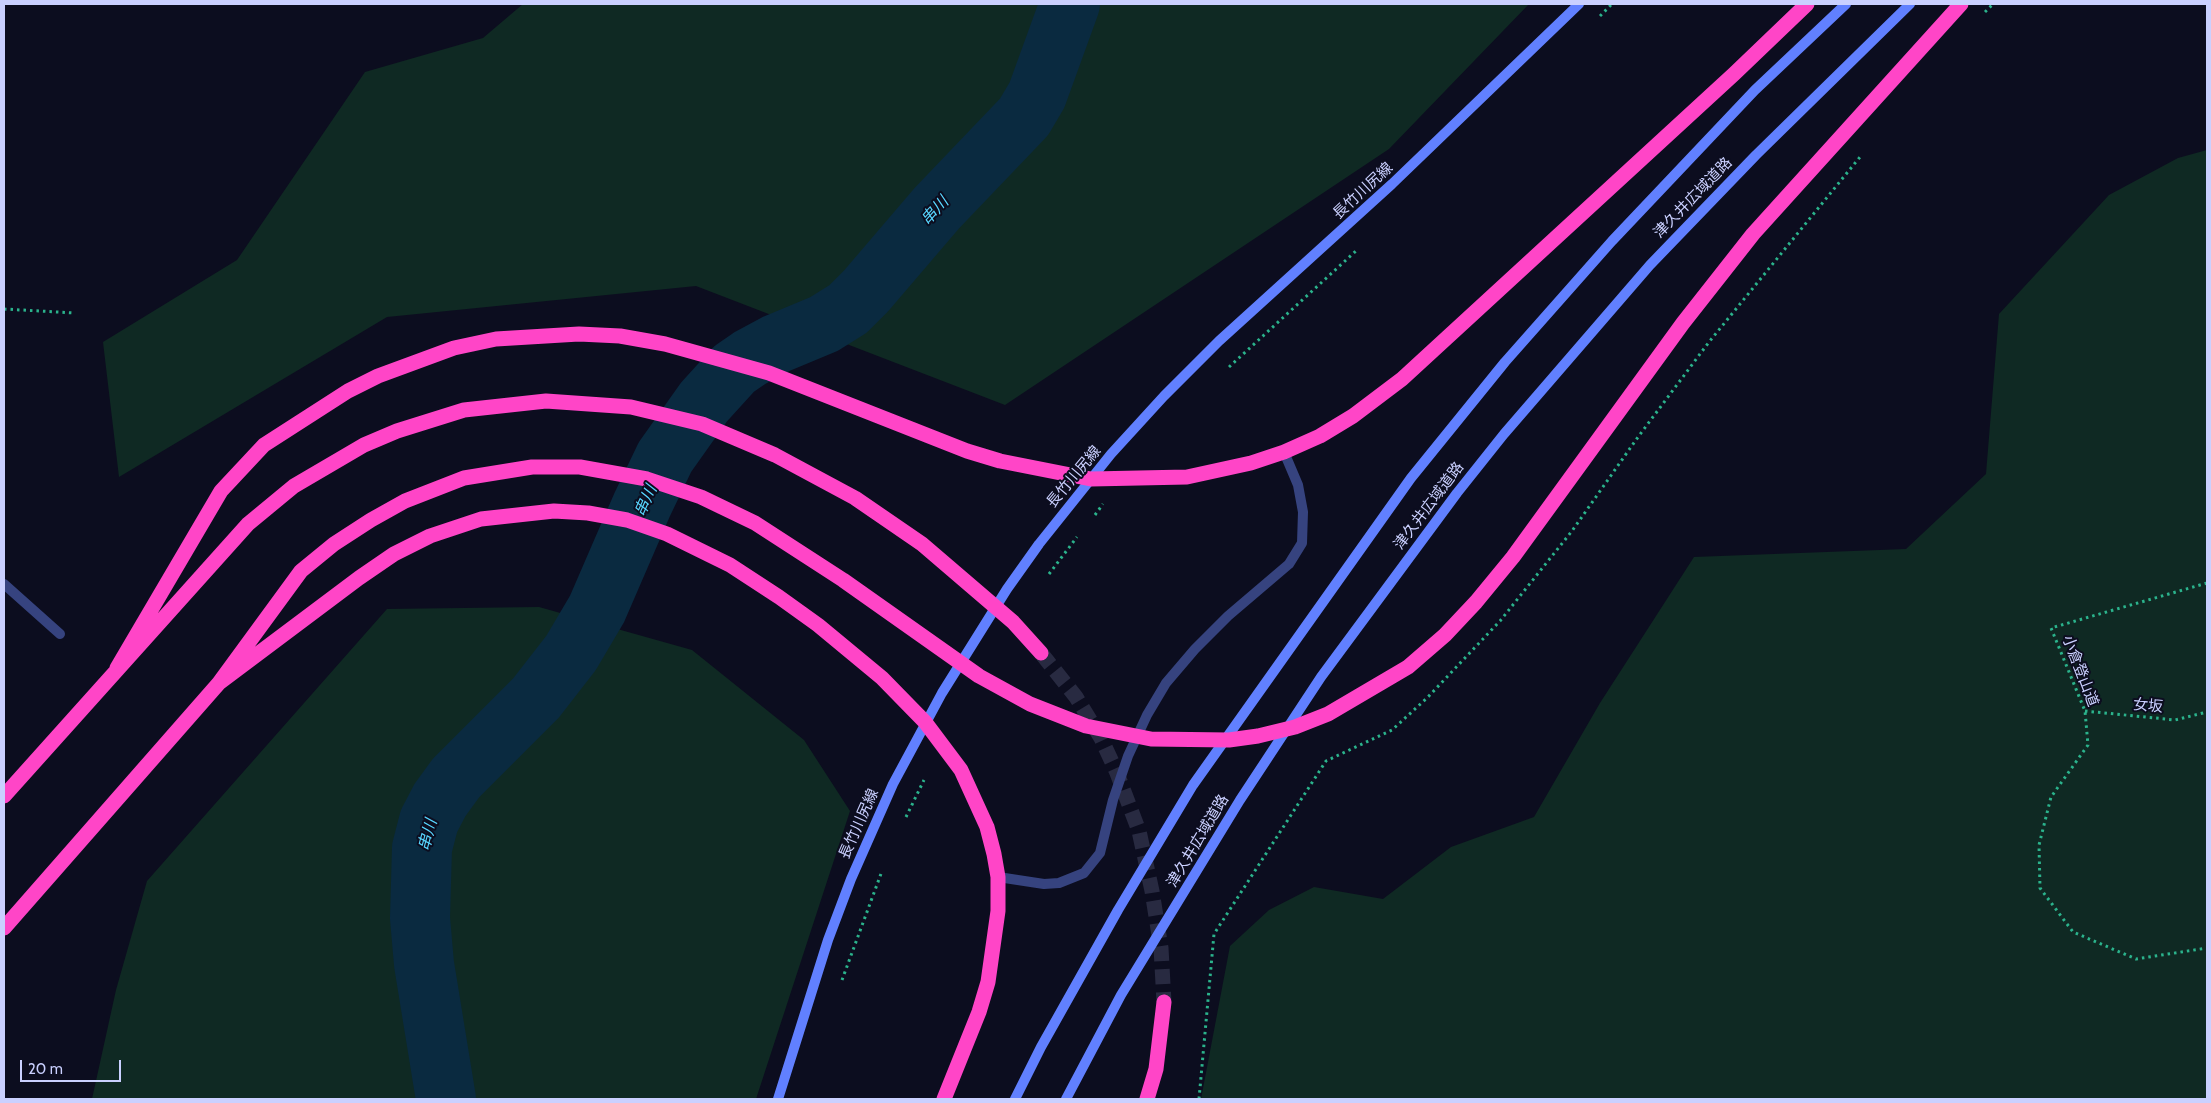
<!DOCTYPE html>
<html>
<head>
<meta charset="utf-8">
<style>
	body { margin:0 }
	#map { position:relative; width:2211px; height:1103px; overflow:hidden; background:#0c0d1f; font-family:Cabin,sans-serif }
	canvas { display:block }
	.frame { position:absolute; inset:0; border:5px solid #cad0ff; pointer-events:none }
	.scale { position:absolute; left:20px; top:1060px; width:101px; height:22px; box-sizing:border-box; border:2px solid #cad0ff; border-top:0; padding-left:6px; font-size:15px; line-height:18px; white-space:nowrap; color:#cad0ff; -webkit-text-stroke:4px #0c0d1f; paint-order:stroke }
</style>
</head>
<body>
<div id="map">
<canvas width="2211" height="1103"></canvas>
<div class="frame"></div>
<div class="scale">20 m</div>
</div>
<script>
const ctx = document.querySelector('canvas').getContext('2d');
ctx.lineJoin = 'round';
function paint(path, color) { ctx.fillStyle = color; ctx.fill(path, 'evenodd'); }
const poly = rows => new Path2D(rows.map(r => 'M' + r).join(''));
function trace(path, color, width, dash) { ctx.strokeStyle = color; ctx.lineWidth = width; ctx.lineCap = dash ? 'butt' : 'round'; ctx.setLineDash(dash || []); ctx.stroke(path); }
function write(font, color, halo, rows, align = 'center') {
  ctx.font = font + ' Cabin,"Noto Sans JP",sans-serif'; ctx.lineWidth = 4; ctx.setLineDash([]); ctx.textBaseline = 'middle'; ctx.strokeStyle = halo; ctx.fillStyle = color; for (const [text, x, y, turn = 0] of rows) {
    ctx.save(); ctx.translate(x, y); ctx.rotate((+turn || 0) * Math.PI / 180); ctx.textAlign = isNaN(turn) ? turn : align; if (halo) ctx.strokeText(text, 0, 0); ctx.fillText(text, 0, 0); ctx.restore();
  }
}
const green = poly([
	[523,4,1529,4,1389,149,1005,405,696,286,387,317,119,477,103,342,237,260,365,72,483,38],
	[2207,150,2207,1099,1201,1099,1230,946,1269,910,1314,887,1383,899,1451,847,1534,817,1600,703,1694,557,1906,549,1986,474,1999,314,2109,195,2178,158],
	[539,607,692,650,804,740,850,811,756,1099,92,1099,116,990,147,881,387,609]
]);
const river = poly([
	[446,1099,424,964,420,918,422,848,429,821,440,800,456,778,536,698,571,653,597,609,642,505,665,457,704,402,734,369,750,358,776,344,824,324,848,309,866,291,937,208,1024,117,1037,95,1070,4]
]);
const motorwayTunnel = poly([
	[1041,653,1076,697,1101,738,1117,773,1139,831,1152,891,1161,948,1164,1002]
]);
const path = poly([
	[1985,12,1993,4],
	[1600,16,1612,4],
	[4,309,74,313],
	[1229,367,1357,250],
	[1095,515,1103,504],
	[1049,574,1077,537],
	[2207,583,2051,628,2085,711,2088,745,2051,797,2039,845,2040,888,2073,932,2136,959,2207,948],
	[2085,711,2175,720,2207,712],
	[906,817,924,780],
	[842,980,882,871],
	[1199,1099,1214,934,1326,761,1392,730,1427,698,1500,621,1572,531,1638,437,1709,342,1860,157]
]);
const service = poly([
	[4,584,60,634],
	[998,877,1044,884,1059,883,1084,873,1100,853,1113,800,1128,756,1147,715,1166,683,1195,649,1228,616,1289,564,1302,543,1303,512,1298,485,1284,452]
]);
const secondary = poly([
	[778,1099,828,940,851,879,893,784,942,693,1007,589,1039,544,1111,454,1164,396,1219,341,1392,184,1579,4],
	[1015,1099,1041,1047,1118,910,1193,785,1411,478,1505,362,1612,241,1755,90,1846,4],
	[1066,1099,1121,995,1240,800,1321,677,1457,493,1504,434,1650,265,1756,155,1910,4]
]);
const motorway = poly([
	[117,668,221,491,264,445,348,391,378,376,454,348,496,339,579,334,620,336,665,344,769,373,967,451,1000,461,1091,479,1187,477,1251,463,1284,452,1320,436,1353,416,1402,379,1734,74,1807,4],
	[219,683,301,571,334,544,371,520,405,501,464,478,532,467,580,467,647,479,701,497,755,523,843,580,979,676,1030,704,1086,726,1151,739,1229,740,1258,736,1295,727,1328,714,1408,667,1445,635,1476,602,1513,557,1683,323,1753,234,1961,4],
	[4,796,248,524,294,486,364,445,397,431,464,410,546,401,631,407,702,424,775,455,855,498,922,544,1013,622,1041,653],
	[4,928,219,683,359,578,394,554,430,536,481,519,554,511,588,513,627,520,667,534,730,565,779,597,818,625,882,678,925,722,961,770,987,827,994,854,998,877,998,911,988,982,979,1012,944,1099],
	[1147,1099,1156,1069,1164,1002]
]);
const streetNames = [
	["長竹川尻線",1363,191,-43],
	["津久井広域道路",1693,198,-46],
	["長竹川尻線",1074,477,-50],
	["津久井広域道路",1429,506,-53],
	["小倉登山道",2080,671,69],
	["女坂",2148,706,5],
	["長竹川尻線",859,824,-66],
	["津久井広域道路",1198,841,-59]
];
const waterNames = [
	["串川",935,211,-48],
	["串川",646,501,-66],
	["串川",428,835,-75]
];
paint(green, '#0f2923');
trace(river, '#0a2a40', 60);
trace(motorwayTunnel, '#282a41', 15, [15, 8]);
trace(path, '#2bb38c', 3, [2.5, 4]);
trace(service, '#36437f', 10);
trace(secondary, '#6180ff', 10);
trace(motorway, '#ff45c7', 15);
write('15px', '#cad0ff', '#0c0d1f', streetNames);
write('italic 16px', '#58d6ff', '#0c0d1f', waterNames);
</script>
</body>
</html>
